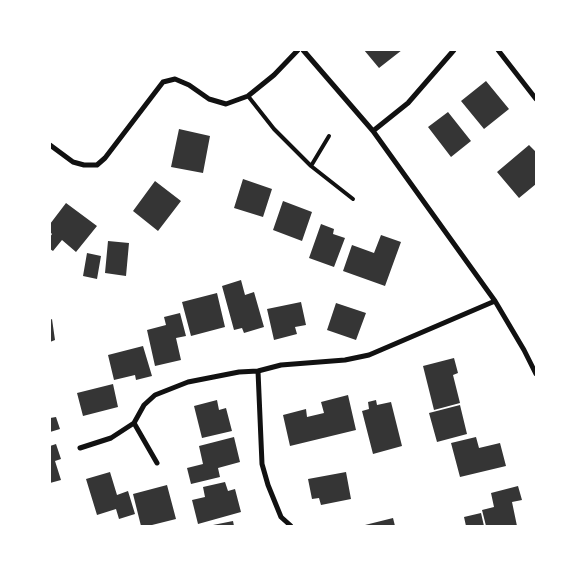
<!DOCTYPE html>
<html>
<head>
<meta charset="utf-8">
<style>
	body { margin:0 }
	#map { position:relative; width:586px; height:576px; overflow:hidden; background:#fff; font-family:"Golos Text",sans-serif }
	canvas { display:block }
	.frame { position:absolute; inset:0; border:51px solid #fff; pointer-events:none }
</style>
</head>
<body>
<div id="map">
<canvas width="586" height="576"></canvas>
<div class="frame"></div>
</div>
<script>
const ctx = document.querySelector('canvas').getContext('2d');
ctx.lineJoin = 'round';
function paint(path, color) { ctx.fillStyle = color; ctx.fill(path, 'evenodd'); }
const poly = rows => new Path2D(rows.map(r => 'M' + r).join(''));
function trace(path, color, width, dash) { ctx.strokeStyle = color; ctx.lineWidth = width; ctx.lineCap = dash ? 'butt' : 'round'; ctx.setLineDash(dash || []); ctx.stroke(path); }
const building = poly([
	[364,50,402,50,379,68],
	[486,81,509,109,484,129,461,101],
	[448,112,471,141,451,157,428,127],
	[179,129,210,136,203,173,171,167],
	[529,145,536,152,536,184,519,198,497,172],
	[243,179,272,189,263,217,234,208],
	[155,181,181,201,158,231,133,211],
	[283,201,312,212,302,241,273,230],
	[66,203,97,226,76,252,62,240,53,251,50,249,50,237,52,234,50,232,50,224],
	[321,224,334,229,333,234,345,238,334,267,309,258],
	[381,235,401,242,385,286,343,271,352,245,374,253],
	[108,241,129,243,126,276,105,273],
	[87,253,101,256,97,279,83,276],
	[241,280,245,295,254,292,264,327,244,333,242,328,234,330,222,286],
	[217,293,225,327,191,336,182,302],
	[301,302,306,325,295,327,297,334,274,340,267,309],
	[336,303,366,313,356,340,327,330],
	[180,313,186,336,176,338,181,360,155,366,147,330,166,325,164,317],
	[52,319,55,340,50,342,50,320],
	[143,346,152,376,136,380,135,375,114,380,108,355],
	[454,358,458,373,453,375,460,403,434,410,423,366],
	[113,384,118,407,83,416,77,393],
	[348,395,356,430,290,446,283,415,306,409,307,417,324,413,321,402],
	[217,400,219,410,226,408,232,431,202,438,194,406],
	[376,400,377,405,391,402,402,446,373,454,362,411,369,409,368,402],
	[460,405,467,434,437,442,429,413],
	[56,417,60,429,50,432,50,418],
	[234,437,240,462,218,468,220,477,191,484,187,468,203,464,199,446],
	[476,437,479,448,500,443,506,466,460,477,451,443],
	[56,444,61,459,55,461,61,480,50,483,50,446],
	[110,472,117,495,128,491,135,514,119,519,116,509,97,515,86,479],
	[346,472,351,499,321,505,319,498,312,499,308,479],
	[225,482,228,491,235,489,241,512,198,524,192,500,205,497,203,487],
	[167,485,176,519,148,526,141,526,133,494],
	[518,486,522,500,512,502,517,526,486,526,482,510,494,507,491,493],
	[481,513,484,526,466,526,464,517],
	[393,518,395,526,365,526,365,525],
	[233,521,234,526,213,526,213,525]
]);
const service = poly([
	[248,96,274,129,311,166,353,199],
	[311,166,329,136]
]);
const minor = poly([
	[303,50,373,131,495,301,524,350,536,374],
	[498,50,536,99],
	[373,131,408,103,454,50],
	[50,145,73,162,84,165,97,165,105,158,163,82,175,79,189,85,209,99,226,104,248,96,274,75,298,50],
	[258,371,262,464,268,485,281,517,291,526],
	[134,423,157,463],
	[80,448,111,438,134,423,144,405,155,395,188,382,239,372,258,371,281,365,345,360,369,355,495,301]
]);
paint(building, '#353535');
trace(service, '#111', 4);
trace(minor, '#111', 5);
</script>
</body>
</html>
